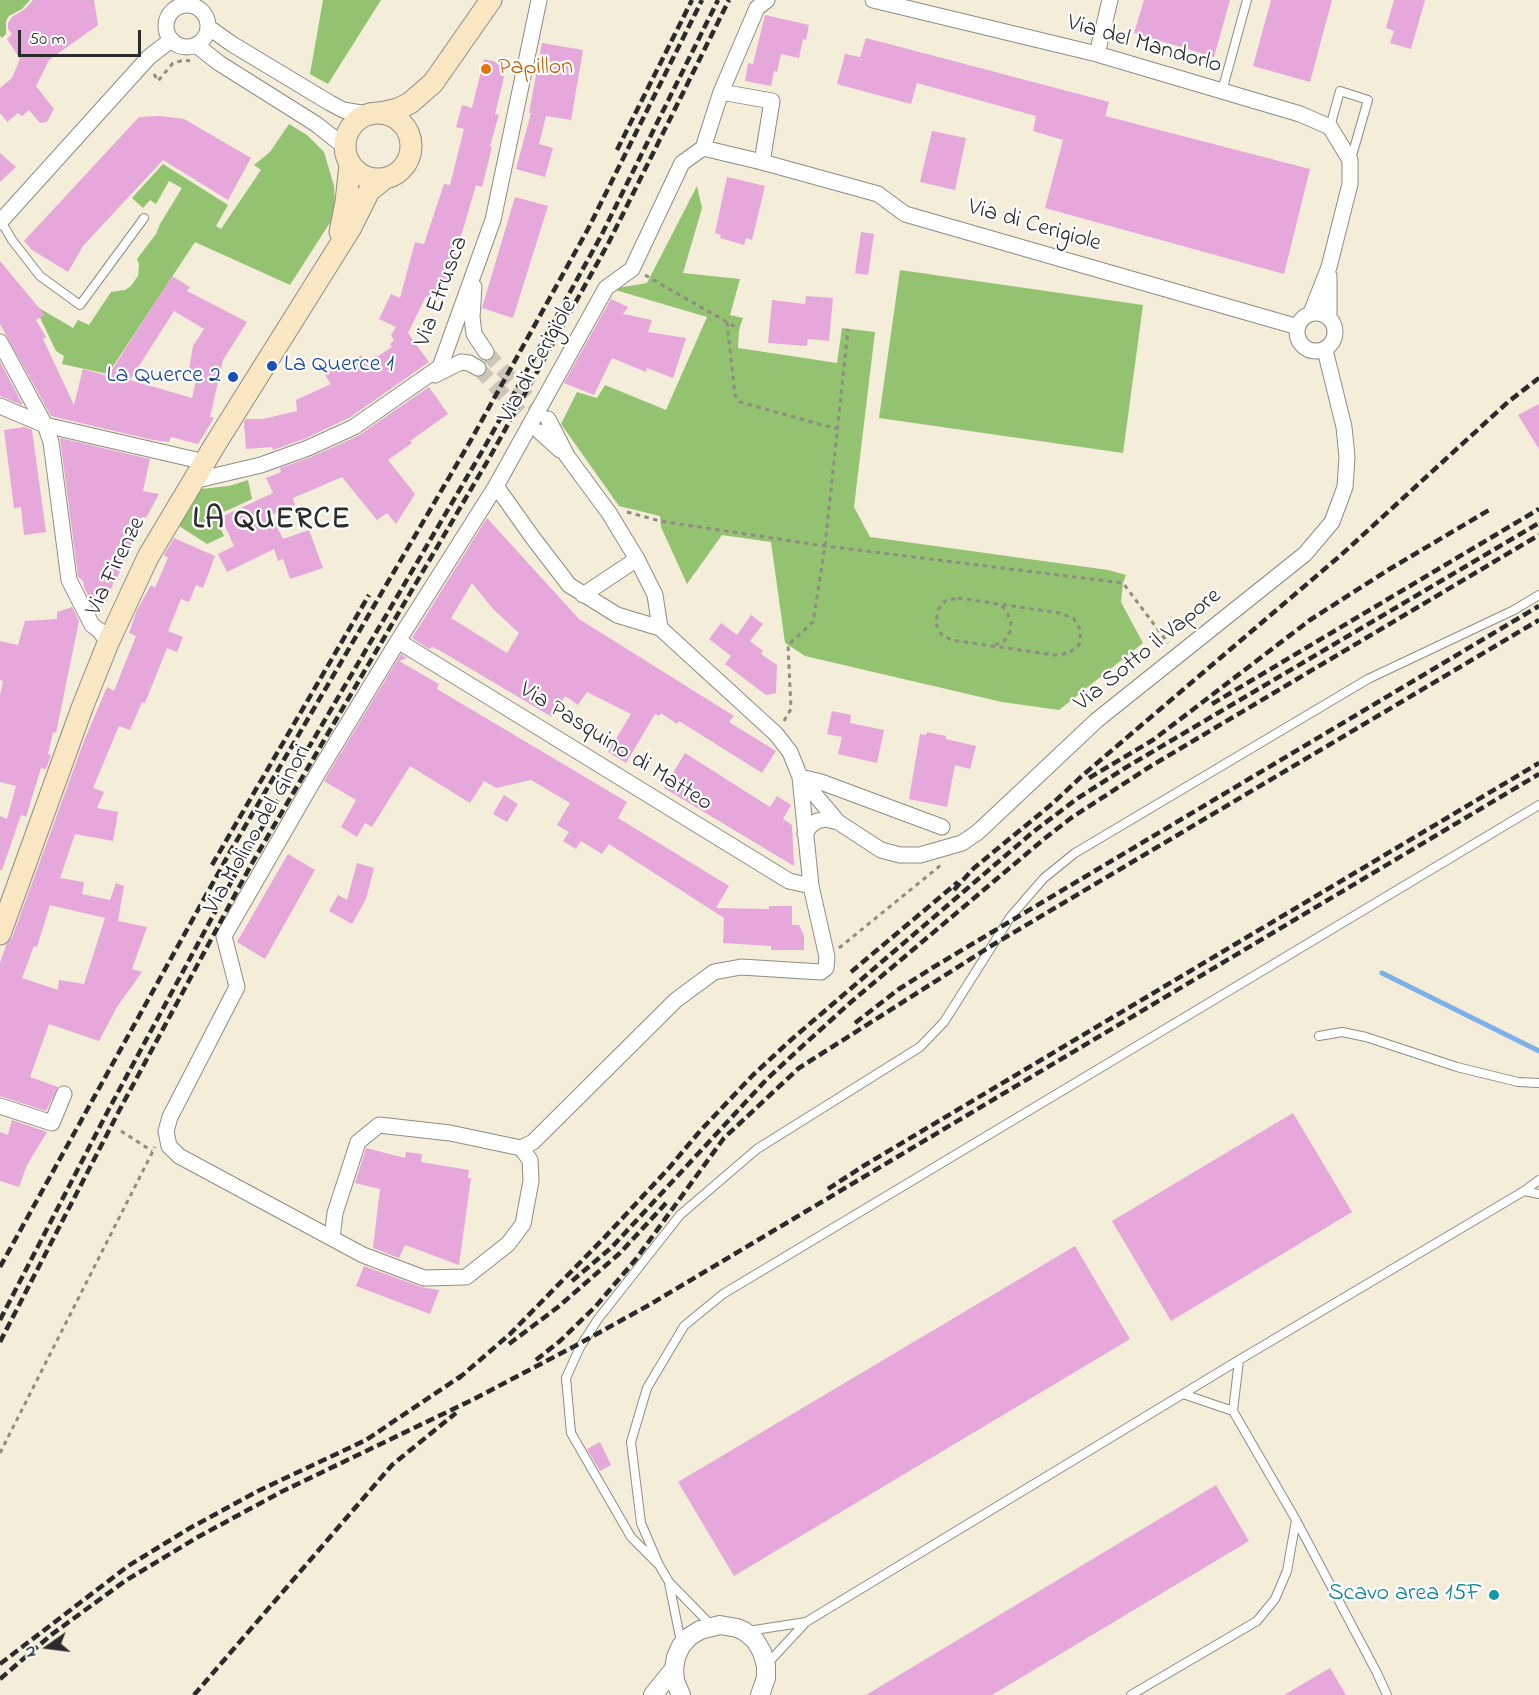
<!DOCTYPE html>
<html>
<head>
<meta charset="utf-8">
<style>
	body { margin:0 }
	#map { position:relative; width:1539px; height:1695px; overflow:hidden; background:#f3edda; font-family:"Indie Flower",sans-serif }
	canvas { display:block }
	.north { position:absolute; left:18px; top:1617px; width:60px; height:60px; -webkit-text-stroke:4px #fff; paint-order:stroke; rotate:256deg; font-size:16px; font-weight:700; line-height:24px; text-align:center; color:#2b2b2b }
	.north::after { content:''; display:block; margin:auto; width:21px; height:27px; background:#2b2b2b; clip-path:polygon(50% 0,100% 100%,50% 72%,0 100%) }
	.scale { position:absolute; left:18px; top:30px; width:123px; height:27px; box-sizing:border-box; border:3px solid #2b2b2b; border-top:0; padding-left:8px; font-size:18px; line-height:21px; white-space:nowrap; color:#2b2b2b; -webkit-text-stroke:4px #fff; paint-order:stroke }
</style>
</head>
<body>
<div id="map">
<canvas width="1539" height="1695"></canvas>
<div class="north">N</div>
<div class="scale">50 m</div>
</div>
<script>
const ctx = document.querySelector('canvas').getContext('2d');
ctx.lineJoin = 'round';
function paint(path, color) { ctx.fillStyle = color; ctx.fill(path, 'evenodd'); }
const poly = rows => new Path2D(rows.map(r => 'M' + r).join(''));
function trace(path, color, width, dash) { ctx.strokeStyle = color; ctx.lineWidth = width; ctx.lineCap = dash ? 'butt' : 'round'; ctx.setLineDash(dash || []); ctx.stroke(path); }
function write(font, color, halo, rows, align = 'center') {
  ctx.font = font + ' "Indie Flower",sans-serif'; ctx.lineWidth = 4.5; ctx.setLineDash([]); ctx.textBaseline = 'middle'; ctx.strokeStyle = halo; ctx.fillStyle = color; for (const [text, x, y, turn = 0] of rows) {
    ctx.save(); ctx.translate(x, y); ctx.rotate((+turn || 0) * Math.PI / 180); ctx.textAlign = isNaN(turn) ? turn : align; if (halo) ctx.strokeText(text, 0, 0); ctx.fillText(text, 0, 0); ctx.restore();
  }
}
const green = poly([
	[0,0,30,0,22,9,9,16,6,21,6,34,2,38,0,36],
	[323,0,381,0,328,84,310,74],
	[289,124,307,135,324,152,334,186,335,206,331,221,290,285,195,242,108,374,62,364,64,356,56,351,34,305,73,328,78,320,89,325,111,292,125,290,131,286,138,276,139,264,137,259,156,234,160,224,182,188,169,181,156,204,150,200,143,208,132,198,163,164,228,205,216,226,221,229,261,170,254,165,270,152],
	[697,186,702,208,683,273,740,279,730,315,743,318,739,329,738,348,837,363,842,328,875,332,854,507,870,537,1108,570,1126,575,1123,583,1121,602,1143,643,1059,710,1002,702,805,656,785,643,771,542,722,535,687,584,661,527,660,516,619,506,561,424,577,392,597,398,605,385,666,410,707,317,612,289,647,283],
	[900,270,1143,305,1123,453,879,418],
	[248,480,252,499,215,516,224,536,207,544,176,524,187,504,201,489,229,486]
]);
const stream = poly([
	[1382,973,1539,1051]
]);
const building = poly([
	[33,0,94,0,98,25,49,60,36,86,54,109,47,122,40,123,29,110,22,116,18,113,7,122,0,113,0,88,12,78,20,59,7,39,12,34,8,29,8,23,12,17,25,9],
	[1144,0,1230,0,1214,57,1134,33],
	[1271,0,1332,0,1310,82,1253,66],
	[1394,0,1425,0,1411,49,1390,43,1394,31,1386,28],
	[765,15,809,25,806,40,803,39,799,58,781,54,777,72,774,71,771,86,745,81,748,63,753,64],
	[866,38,1109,102,1105,116,1310,169,1284,274,1045,208,1063,140,1033,131,1036,116,917,83,911,104,837,84,845,54,860,57],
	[542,43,583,50,571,120,546,116,539,144,553,148,545,177,516,169,531,113,529,113],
	[484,59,507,65,495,114,499,115,490,146,492,147,482,187,476,185,447,284,443,282,438,301,426,296,408,333,429,362,349,418,304,439,273,450,272,447,246,449,244,422,246,419,263,419,297,411,296,400,331,384,323,372,337,364,341,370,361,355,367,363,392,347,390,344,394,340,391,335,396,327,379,319,391,294,400,298,415,242,424,244,444,184,450,185,464,129,456,127,462,105,472,108],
	[160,116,184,119,251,158,228,200,163,160,83,246,68,272,32,250,24,241,139,117],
	[932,131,966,138,955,190,920,182],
	[0,153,16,167,0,182],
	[727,177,765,186,752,240,746,238,744,245,720,238,721,235,715,233],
	[515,197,548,206,513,318,482,308],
	[861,232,874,234,868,275,855,273],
	[0,261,45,315,36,320,46,337,43,339,74,405,83,369,108,376,172,276,190,287,187,291,247,322,223,360,210,417,214,418,198,444,171,437,169,442,153,440,51,416,0,324],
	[174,311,204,329,193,346,189,369,198,371,192,398,130,380],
	[806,296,833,298,829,341,808,339,807,346,768,343,772,300,805,304],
	[611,299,628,307,623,314,652,320,648,332,686,338,673,378,647,368,646,372,612,358,594,395,564,383],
	[0,362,22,403,22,405,0,396],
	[429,387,448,414,410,441,412,443,388,460,415,494,396,524,387,513,377,520,342,477,293,498,295,505,271,515,283,539,309,530,323,568,290,579,283,559,278,561,274,549,227,572,218,554,234,546,221,517,273,493,266,478,281,472,280,468,311,457,358,436],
	[1539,404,1539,449,1518,415],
	[25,427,32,430,46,532,24,535,21,507,14,508,4,430],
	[60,438,150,459,143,491,159,494,146,518,143,517,117,578,115,578,105,606,91,602,84,587,83,581,78,577],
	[487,518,579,619,734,716,729,722,776,751,762,773,679,721,677,724,661,713,659,716,655,714,626,763,608,752,631,714,587,692,578,705,565,696,552,717,439,650,432,647,429,649,412,638],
	[472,583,493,609,519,633,507,653,451,618],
	[174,538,215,556,203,588,196,585,189,602,181,599,168,631,183,637,177,652,167,648,145,703,142,702,130,730,119,726,93,788,104,792,97,808,118,812,113,841,75,834,60,878,84,882,82,894,110,900,116,883,124,886,118,921,147,927,132,969,142,972,117,1007,99,1041,49,1024,30,1077,58,1087,46,1111,0,1096,0,963,6,945,12,938,84,741,107,687,114,691,136,636,129,633,137,610,151,585,155,588,168,558,164,555],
	[50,905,105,918,84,984,59,980,58,990,22,978,34,946,37,947],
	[72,607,79,621,56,733,53,732,48,754,51,755,46,769,41,768,26,817,21,815,2,870,0,870,0,816,7,819,16,786,0,782,0,695,3,681,0,680,0,641,18,645,25,621,57,619,57,612],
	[751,615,763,624,750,641,763,651,761,654,777,665,776,693,766,695,725,664,731,656,709,639,721,623,737,635],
	[401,654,407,658,399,661,439,684,437,689,627,802,618,818,729,886,716,908,769,909,769,906,792,906,792,925,799,925,804,936,804,950,771,950,771,946,723,943,724,918,609,844,602,854,581,841,576,849,563,841,569,832,557,825,570,803,531,780,496,788,484,781,470,803,410,766,372,827,365,823,357,837,341,827,356,800,324,781],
	[832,711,851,715,850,723,884,730,877,763,838,754,842,737,827,734],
	[927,732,946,736,946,739,976,746,970,769,955,765,947,807,909,799,920,734,926,735],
	[685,753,770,807,777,796,791,805,783,819,792,825,794,866,664,788],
	[504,795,518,804,507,822,493,814],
	[288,854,315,870,265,959,237,942],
	[357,863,374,868,366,899,352,924,329,911,338,895,347,900],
	[1293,1113,1352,1212,1171,1321,1112,1221],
	[12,1120,47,1132,27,1165,19,1187,0,1181,0,1132,8,1135],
	[366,1148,405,1158,406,1152,422,1154,421,1162,469,1170,468,1178,471,1178,459,1265,405,1245,399,1258,373,1248,380,1189,355,1183],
	[1075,1246,1130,1339,734,1576,678,1482],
	[364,1266,421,1287,439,1290,430,1314,356,1286],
	[600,1442,611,1465,600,1471,587,1449],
	[1216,1485,1249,1541,992,1695,866,1695],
	[1330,1668,1346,1695,1284,1695]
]);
const minorTunnel = poly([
	[486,352,546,417],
	[478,368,538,431]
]);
const path = poly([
	[154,74,158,81,173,63,185,60,190,61],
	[645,275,739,329],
	[727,322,735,395,740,402,837,429],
	[1336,342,1341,328],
	[627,512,660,521,825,546,1123,583,1168,643],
	[958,598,1060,613,1074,619,1081,631,1079,645,1069,653,1055,655,951,640,941,634,936,623,938,610,945,601,958,598],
	[995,645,1004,641,1010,632,1011,623,1007,612,1001,605],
	[784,721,791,709,788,645,813,622,825,546,848,329],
	[839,948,941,865],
	[121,1131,152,1151],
	[0,1453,155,1147]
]);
const service = poly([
	[1222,91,1247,0],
	[1330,127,1340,91,1368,100,1351,159],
	[1,221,12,240,40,276,80,305,144,218],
	[1319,1036,1342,1032,1366,1037,1457,1067,1518,1082,1539,1083],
	[1524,1191,1539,1194],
	[1183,1394,1233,1411,1296,1520,1377,1673,1387,1695],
	[1233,1411,1239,1360],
	[659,1565,631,1537,571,1433,566,1378,580,1347,598,1319,680,1215,757,1149,920,1047,944,1022,1011,916,1044,878,1075,853,1368,679,1514,610,1539,595],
	[669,1583,681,1642],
	[712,1626,669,1582,659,1565,641,1523,631,1442,647,1388,684,1326,723,1294,1539,805],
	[748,1631,806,1622],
	[767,1664,806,1622,1239,1360,1524,1191,1539,1180],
	[1131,1695,1257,1621,1275,1599,1287,1571,1296,1520]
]);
const minor = poly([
	[873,0,1097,54,1300,114,1330,127,1350,160,1350,184,1329,267,1311,313],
	'166 26a21 21 0 1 1 42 0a21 21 0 1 1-42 0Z',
	[208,27,232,44,330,103,343,110,367,114],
	[196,45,219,63,316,124,345,147],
	[1097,54,1110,0],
	[721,92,772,101,762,162],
	[703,148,762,162,878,194,905,214,1298,327],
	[0,222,149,57,171,40],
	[474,287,472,317,474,334,486,352],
	'1297 332a19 19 0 1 1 38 0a19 19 0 1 1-38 0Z',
	[1329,317,1329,276],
	[0,342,45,425,51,442,69,580,92,625,100,631,108,643],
	[435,375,461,362,469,363,478,368],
	[0,406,45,425,205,462],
	[548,419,567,456,609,513,637,559,655,595,660,628],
	[540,432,560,450],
	[193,481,261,465,308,448,354,427,440,367,493,220,539,0],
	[496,486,533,538,569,585,617,615,660,628,776,734,790,752,800,777,811,886,827,957,826,968,821,972,741,967,714,972,676,1000,533,1142,521,1148,530,1160,531,1181,523,1224,508,1244,466,1277,424,1278,363,1255,179,1156,169,1146,166,1131,170,1117,237,987,224,936,319,771,398,641,496,486,606,288,632,269,682,163,703,148,721,92,757,8,767,0],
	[583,595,637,559],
	[398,641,789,881,811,886],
	[800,777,821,782,942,827],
	[800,777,838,822],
	[805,834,810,826,817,821,826,819,838,822,881,850,900,855,920,855,962,843,978,832,1097,720,1305,554,1332,522,1345,487,1347,457,1344,427,1325,350],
	[0,1106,52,1123,64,1094],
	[332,1238,335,1213,358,1142,379,1125,450,1133,521,1148]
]);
const tertiary = poly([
	[653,1695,674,1669],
	[681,1695,675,1681,674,1669,676,1657,681,1646,689,1637,700,1630,720,1625,737,1628,744,1631,755,1640,762,1652,766,1666,766,1678,760,1695]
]);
const secondary = poly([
	[380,113,398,109,410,103,433,83,491,0],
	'345 146a33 33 0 1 1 66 0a33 33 0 1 1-66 0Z',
	[340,232,346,202,350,164],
	[0,934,82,708,108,643,148,557,216,443,350,229,369,191,384,179]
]);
const rail = poly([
	[617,150,692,0],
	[1212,704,1539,509],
	[1089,778,1153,740,1310,620,1388,570,1489,510],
	[212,865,369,595],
	[954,890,974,868,1052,804,1083,775,1341,555,1508,402,1539,378],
	[851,972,958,882],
	[855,1023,899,989,932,968,1539,606],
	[828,1189,865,1165,1539,763],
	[0,1267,230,852,471,440,588,229,702,0],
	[572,1281,612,1247,766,1080,797,1051,851,1002,1044,839,1071,818,1151,766,1539,535],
	[0,1320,110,1107,243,860,484,448,601,236,718,0],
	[0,1342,119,1111,251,865,491,455,609,242,729,0],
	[509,1344,558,1307,620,1253,667,1202],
	[536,1360,560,1341,596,1306,636,1259,724,1138,799,1068,991,946,1539,620],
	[458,1379,510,1334,604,1238,669,1168,700,1131,753,1075,792,1039,1033,832,1078,798,1125,768,1539,523],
	[0,1664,128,1566,190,1528,258,1491,366,1440,464,1374],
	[0,1679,51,1635,125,1581,198,1537,281,1492,472,1400,575,1346,649,1305,1539,774],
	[194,1695,392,1465,456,1413]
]);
const markers = [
	[486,69,6,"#e8710a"],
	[272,366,6,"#1a4fb4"],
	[233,377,6,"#1a4fb4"],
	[1494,1595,6,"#0f9aa8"]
];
const streetNames = [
	["Via del Mandorlo",1144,46,16],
	["Via di Cerigiole",1034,227,16],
	["Via Etrusca",443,292,-70],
	["Via di Cerigiole",539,362,-61],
	["Via Firenze",117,567,-64],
	["Via Sotto il Vapore",1149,651,-39],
	["Via Pasquino di Matteo",615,748,32],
	["Via Molino del Ginori",259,830,-60]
];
const foodNames = [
	["Papillon",498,69]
];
const transitNames = [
	["La Querce 1",284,366],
	["La Querce 2",221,377,"right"]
];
const cultureNames = [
	["Scavo area 15F",1482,1595]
];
const districtNames = [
	["LA QUERCE",272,522]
];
paint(green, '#93c271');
trace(stream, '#7cb1ea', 5);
paint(building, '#e6a7da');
trace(minorTunnel, '#cbc6b7', 15, [15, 8]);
trace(service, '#8f8c82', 10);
trace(minor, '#8f8c82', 17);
trace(tertiary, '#8f8c82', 20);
trace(secondary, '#8f8c82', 23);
trace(path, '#8f8c82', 3, [4.5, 4.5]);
trace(service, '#fff', 8);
trace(minor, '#fff', 15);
trace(tertiary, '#fff', 18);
trace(secondary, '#f9e7c3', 21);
trace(rail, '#2b2b2b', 4.5, [9, 4.5]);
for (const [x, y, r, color] of markers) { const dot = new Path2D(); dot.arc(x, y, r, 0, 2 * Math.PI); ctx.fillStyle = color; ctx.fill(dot); trace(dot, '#fff', 2); }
write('24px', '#2b2b2b', '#fff', streetNames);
write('24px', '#c56008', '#fff', foodNames, 'left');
write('24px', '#164399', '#fff', transitNames, 'left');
write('24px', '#0d838f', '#fff', cultureNames, 'right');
ctx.letterSpacing = '1.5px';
write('bold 30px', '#2b2b2b', '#fff', districtNames);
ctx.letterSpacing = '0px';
</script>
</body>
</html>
